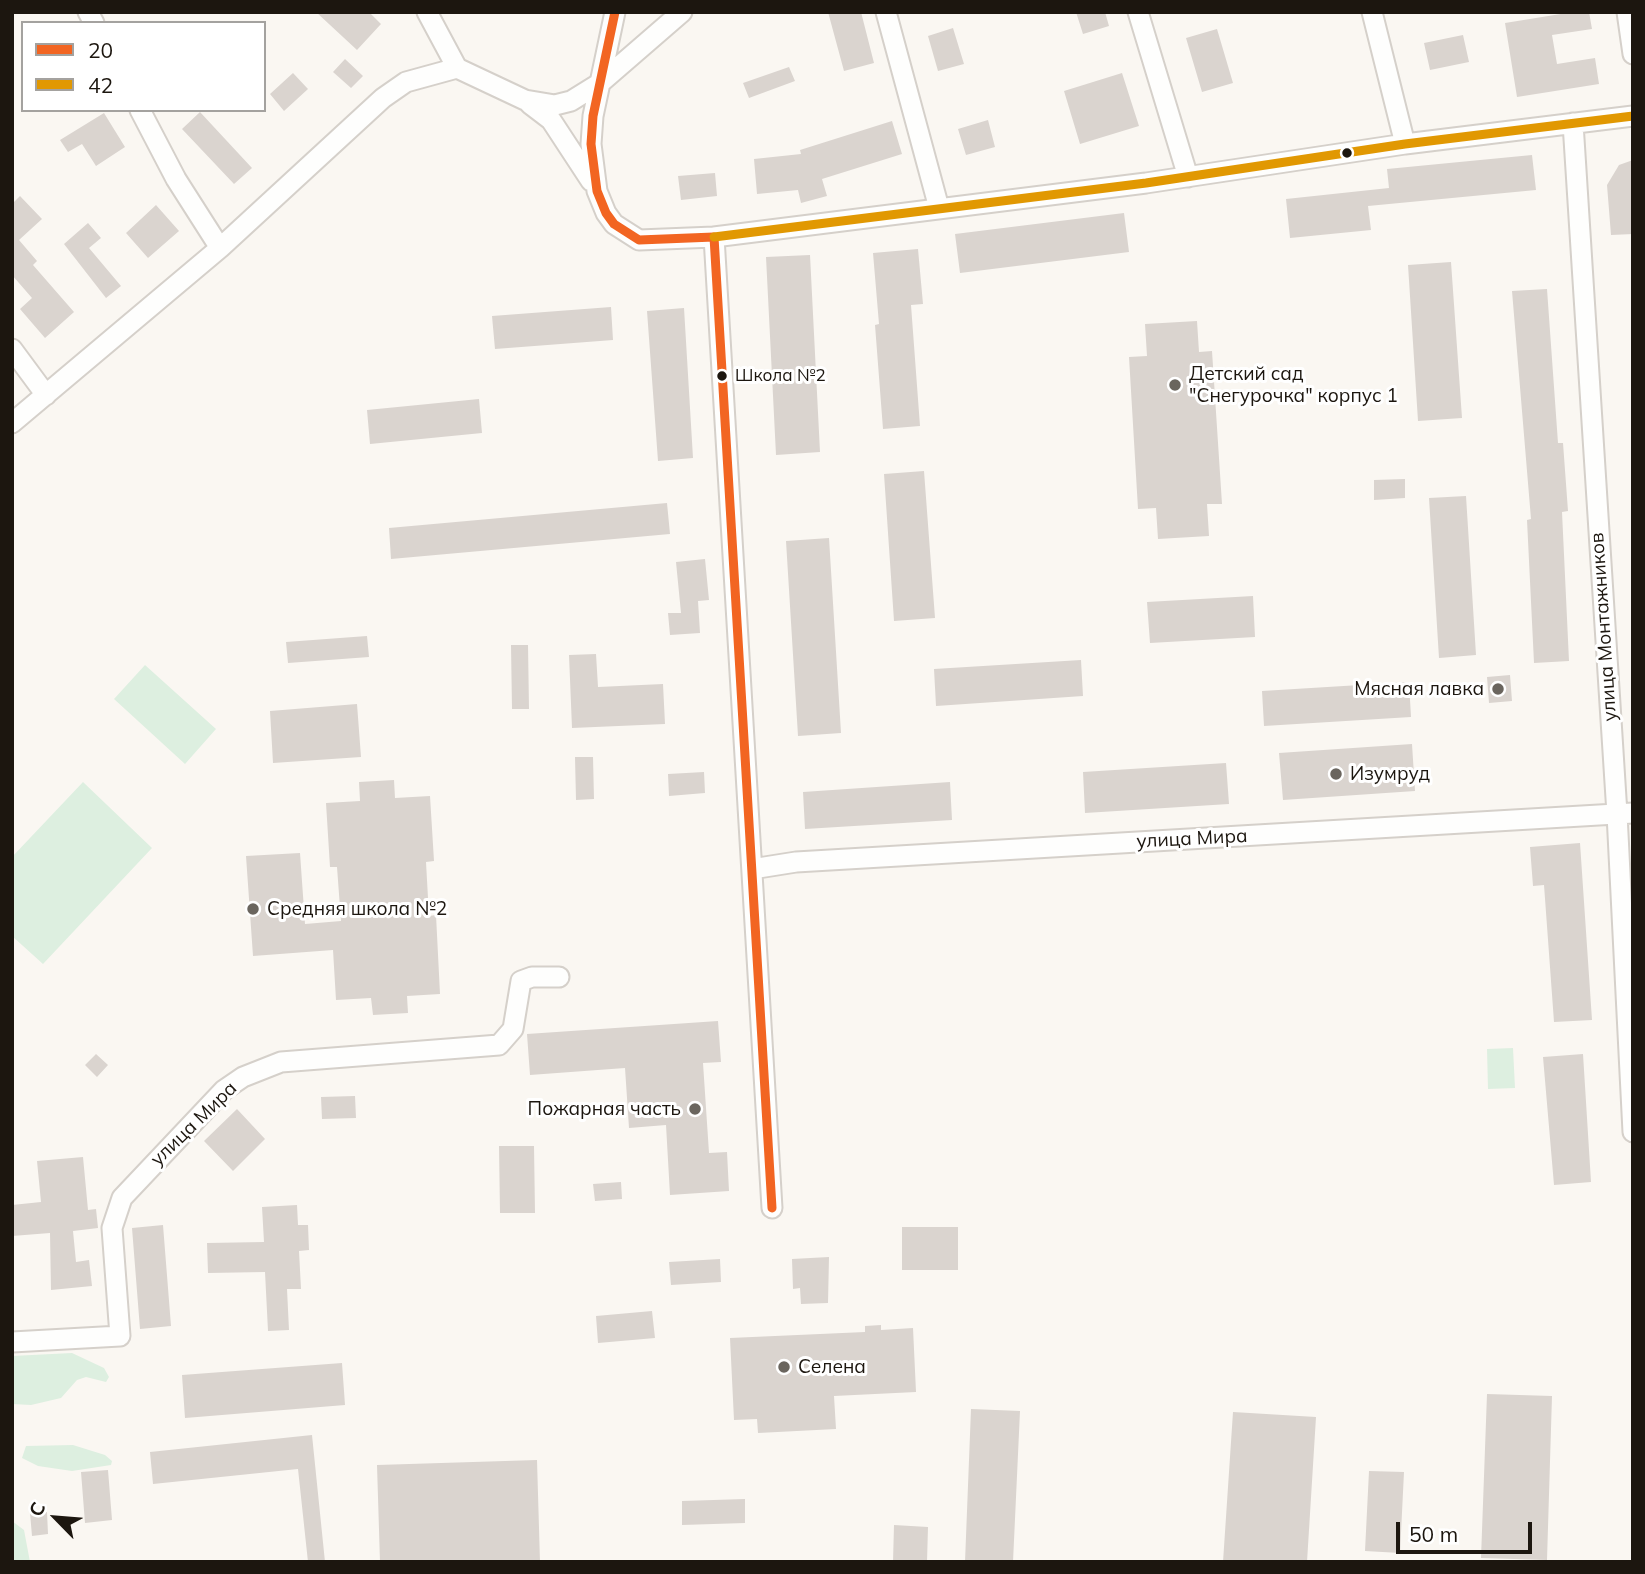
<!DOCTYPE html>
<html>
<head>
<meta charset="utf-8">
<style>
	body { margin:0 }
	#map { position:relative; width:1645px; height:1574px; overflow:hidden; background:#faf7f2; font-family:Mulish,sans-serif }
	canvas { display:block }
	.frame { position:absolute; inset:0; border:14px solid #1c160f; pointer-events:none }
	.legend { position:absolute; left:21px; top:21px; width:245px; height:91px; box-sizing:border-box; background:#fff; border:2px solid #a4a29f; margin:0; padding:9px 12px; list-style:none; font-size:21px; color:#1c160f }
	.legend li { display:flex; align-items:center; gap:14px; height:35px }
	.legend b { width:35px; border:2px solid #a4a29f }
	.north { position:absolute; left:21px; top:1483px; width:70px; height:70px; -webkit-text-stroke:5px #fff; paint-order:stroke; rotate:295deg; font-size:19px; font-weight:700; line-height:28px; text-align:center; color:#1c160f }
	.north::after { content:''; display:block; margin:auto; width:24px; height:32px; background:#1c160f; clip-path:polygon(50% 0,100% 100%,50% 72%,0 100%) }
	.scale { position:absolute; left:1396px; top:1522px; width:136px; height:32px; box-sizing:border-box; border:4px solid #1c160f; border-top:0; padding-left:9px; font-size:21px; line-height:24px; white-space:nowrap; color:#1c160f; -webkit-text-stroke:5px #fff; paint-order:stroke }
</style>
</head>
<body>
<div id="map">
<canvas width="1645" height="1574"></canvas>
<div class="frame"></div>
<ul class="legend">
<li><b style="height:9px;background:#f26522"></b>20</li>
<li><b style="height:9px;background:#e19802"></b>42</li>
</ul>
<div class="north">С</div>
<div class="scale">50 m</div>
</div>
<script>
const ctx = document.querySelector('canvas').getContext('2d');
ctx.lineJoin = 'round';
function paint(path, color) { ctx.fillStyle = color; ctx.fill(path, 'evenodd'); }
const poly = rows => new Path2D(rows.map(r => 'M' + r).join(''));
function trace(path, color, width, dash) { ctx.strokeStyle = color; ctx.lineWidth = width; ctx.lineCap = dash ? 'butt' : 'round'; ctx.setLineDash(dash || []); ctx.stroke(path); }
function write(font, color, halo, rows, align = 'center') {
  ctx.font = font + ' Mulish,sans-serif'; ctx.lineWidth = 6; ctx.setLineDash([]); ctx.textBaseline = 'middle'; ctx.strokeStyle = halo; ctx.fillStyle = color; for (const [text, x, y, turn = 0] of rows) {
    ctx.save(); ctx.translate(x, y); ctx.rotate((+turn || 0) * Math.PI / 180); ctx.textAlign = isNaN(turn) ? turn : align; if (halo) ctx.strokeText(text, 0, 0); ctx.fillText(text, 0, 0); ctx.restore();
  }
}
const green = poly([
	[145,665,216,729,185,764,114,699],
	[83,782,152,848,43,964,12,936,12,857],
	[1513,1048,1515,1088,1488,1089,1487,1049],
	[72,1353,104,1368,109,1377,106,1382,86,1377,77,1380,61,1398,31,1405,12,1404,12,1356],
	[73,1445,105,1455,112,1461,111,1465,72,1471,38,1466,22,1458,26,1446],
	[12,1521,24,1530,30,1562,12,1562]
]);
const building = poly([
	[316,12,369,12,381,24,357,50],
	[828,12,861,12,874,63,844,71],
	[1076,12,1105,12,1109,26,1083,34],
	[1573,12,1589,12,1592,29,1552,35,1557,64,1595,58,1599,84,1517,97,1505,23],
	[953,28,964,64,938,71,928,36],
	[1217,29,1233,83,1202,92,1186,38],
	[1463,35,1469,62,1430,70,1424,43],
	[345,59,363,76,351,88,333,72],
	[789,67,795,81,749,98,743,83],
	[293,73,308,89,284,111,270,94],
	[1122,73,1139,126,1080,144,1064,91],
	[200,112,252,168,234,184,182,129],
	[104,113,125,147,96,166,82,144,68,152,60,140],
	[988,120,995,147,966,155,958,129],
	[892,121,902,154,822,179,827,196,801,203,798,190,757,194,754,159,801,154,800,150],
	[1532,155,1536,190,1368,206,1371,230,1290,238,1286,199,1389,188,1387,169],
	[1633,160,1633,234,1611,235,1607,185,1619,165],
	[715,173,717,196,681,200,678,176],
	[20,196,42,219,19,240,37,261,33,265,74,312,45,338,20,309,32,298,12,275,12,204],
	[156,205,179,231,148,258,126,233],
	[1124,213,1129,252,960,273,955,234],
	[88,223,101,238,89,248,121,286,106,298,64,244],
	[918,249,923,304,911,305,920,426,883,429,875,325,879,324,873,253],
	[810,255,820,452,776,455,766,257],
	[1451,262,1462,418,1418,421,1408,265],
	[1547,289,1558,443,1563,443,1568,511,1562,512,1569,661,1534,663,1527,520,1531,519,1512,291],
	[611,307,613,340,495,349,492,316],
	[684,308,693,458,658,461,647,311],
	[1197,321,1199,352,1212,351,1222,504,1207,504,1209,536,1158,539,1156,508,1138,509,1129,357,1147,356,1145,324],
	[479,399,482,433,370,444,367,410],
	[924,471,935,618,894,621,884,474],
	[1405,479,1405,498,1374,500,1374,480],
	[1466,496,1476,655,1439,658,1429,498],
	[667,503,670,534,391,559,389,528],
	[829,538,841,733,798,736,786,541],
	[705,559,709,600,698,601,700,633,670,635,668,613,681,613,676,562],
	[1253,596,1255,637,1150,643,1147,602],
	[367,636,369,657,288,663,286,642],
	[511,645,528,645,529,709,512,709],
	[596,654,598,687,663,684,665,724,572,728,569,655],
	[1081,660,1083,696,936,706,934,669],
	[1510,675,1512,701,1489,703,1487,677],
	[1409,682,1411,717,1264,726,1262,691],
	[357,704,361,757,273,763,270,711],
	[1412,744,1415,791,1283,800,1279,753],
	[575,757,593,757,594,799,576,800],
	[1226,763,1229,804,1085,813,1083,772],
	[704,772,705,793,669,796,668,774],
	[394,780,395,798,430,796,434,861,426,862,429,916,436,915,440,994,407,996,408,1013,373,1015,371,998,336,1000,333,950,253,956,246,856,300,853,305,924,341,921,337,867,330,867,326,803,360,801,359,782],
	[950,782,952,820,805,829,803,792],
	[1580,843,1592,1020,1554,1022,1544,885,1533,886,1530,847],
	[718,1021,721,1062,703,1063,709,1153,727,1152,729,1191,670,1195,666,1125,629,1128,625,1068,530,1075,527,1034],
	[96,1054,108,1065,97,1077,85,1065],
	[1583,1054,1591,1182,1554,1185,1543,1057],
	[355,1096,356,1118,322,1119,321,1097],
	[237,1109,265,1139,233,1171,204,1141],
	[499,1146,534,1146,535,1213,500,1213],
	[83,1157,88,1210,96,1209,98,1228,73,1231,76,1262,89,1260,92,1286,51,1290,50,1233,12,1236,12,1205,41,1202,37,1161],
	[621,1182,622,1199,595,1201,593,1184],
	[297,1205,298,1225,308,1225,309,1250,299,1251,301,1289,287,1289,289,1330,268,1331,265,1272,208,1273,207,1243,264,1242,262,1207],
	[163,1225,171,1326,140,1329,132,1228],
	[902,1227,958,1227,958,1270,902,1270],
	[829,1257,828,1303,801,1304,800,1288,793,1289,792,1259],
	[720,1259,721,1282,671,1285,669,1262],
	[652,1311,655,1338,598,1343,596,1316],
	[881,1325,881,1330,913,1328,916,1392,834,1396,836,1429,758,1433,757,1419,734,1420,730,1338,865,1332,865,1326],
	[342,1363,345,1405,185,1418,182,1375],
	[1487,1394,1552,1396,1547,1560,1481,1558],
	[971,1409,1020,1411,1013,1562,965,1562],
	[1233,1412,1316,1417,1307,1562,1223,1562],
	[312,1435,325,1562,308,1562,298,1469,153,1484,150,1452],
	[537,1460,540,1562,380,1562,377,1465],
	[108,1470,112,1520,85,1523,81,1472],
	[1369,1471,1404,1472,1400,1553,1365,1551],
	[745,1499,745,1523,682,1525,682,1501],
	[47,1512,48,1534,32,1536,30,1513],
	[894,1525,928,1527,927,1562,893,1562]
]);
const street = poly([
	[88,12,94,23],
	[427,12,457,68],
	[615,12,593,116,591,144,597,191,606,213,614,224,639,240,714,237,772,1208],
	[886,12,939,208],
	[1138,12,1188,177],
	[1372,12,1405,144],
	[1627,12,1633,54],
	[530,104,551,120,591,181],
	[140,110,176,179,220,248],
	[1573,123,1617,814,1633,1132],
	[714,237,1146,183,1405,144,1633,116],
	[12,349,46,395],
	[12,423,220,248,383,98,406,82,457,68,525,100,555,105,571,101,600,83,682,12],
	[752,869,796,862,1633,813],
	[12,1342,120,1336,112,1228,122,1198,224,1090,243,1077,281,1062,499,1045,513,1029,521,981,532,977,559,977]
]);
const bus1 = poly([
	[615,12,593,116,591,144,597,191,606,213,614,224,639,240,714,237,772,1208]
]);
const bus2 = poly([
	[714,237,1146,183,1405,144,1633,116]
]);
const markers = [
	[1347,153,6,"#1c160f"],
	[722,376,6,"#1c160f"],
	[1175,385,7,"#6a655e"],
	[1498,689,7,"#6a655e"],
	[1336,774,7,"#6a655e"],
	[253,909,7,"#6a655e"],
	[695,1109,7,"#6a655e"],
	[784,1367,7,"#6a655e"]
];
const busNames = [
	["Школа №2",735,376]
];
const poiNames = [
	["Детский сад",1189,374],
	["\"Снегурочка\" корпус 1",1189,396],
	["Мясная лавка",1484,689,"right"],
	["Изумруд",1350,774],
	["Средняя школа №2",267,909],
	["Пожарная часть",681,1109,"right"],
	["Селена",798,1367]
];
const streetNames = [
	["улица Монтажников",1604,627,-94],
	["улица Мира",1192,839,-3],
	["улица Мира",194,1124,-44]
];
paint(green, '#ddefe0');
paint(building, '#dad4cf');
trace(street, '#d5d0ca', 23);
trace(street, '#fefefd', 19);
trace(bus1, '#f26522', 9);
trace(bus2, '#e19802', 9);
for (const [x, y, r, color] of markers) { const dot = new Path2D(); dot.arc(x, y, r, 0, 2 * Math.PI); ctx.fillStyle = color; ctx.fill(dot); trace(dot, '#fff', 2.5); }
write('17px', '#1c160f', '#fff', busNames, 'left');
write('19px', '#1c160f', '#fff', poiNames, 'left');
write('19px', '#1c160f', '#fff', streetNames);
</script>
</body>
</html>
